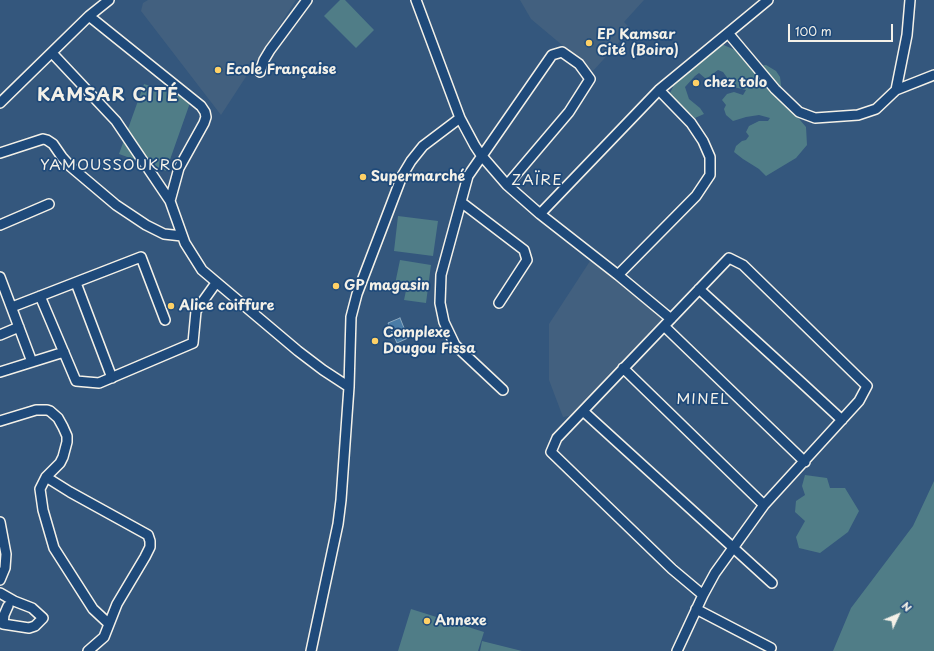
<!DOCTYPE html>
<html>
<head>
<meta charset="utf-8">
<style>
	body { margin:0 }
	#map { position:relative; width:934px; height:651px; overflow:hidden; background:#34577d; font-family:"Playpen Sans",sans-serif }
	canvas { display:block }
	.north { position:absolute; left:878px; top:595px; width:40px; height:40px; -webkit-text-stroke:3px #1f4a7a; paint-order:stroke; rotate:46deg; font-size:11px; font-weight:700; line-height:16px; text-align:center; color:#f4f1e8 }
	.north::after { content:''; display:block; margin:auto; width:14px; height:18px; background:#f4f1e8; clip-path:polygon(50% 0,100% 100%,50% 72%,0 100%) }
	.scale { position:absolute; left:788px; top:24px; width:105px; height:18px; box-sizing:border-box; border:2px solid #f4f1e8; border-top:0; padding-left:5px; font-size:12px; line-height:14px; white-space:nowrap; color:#f4f1e8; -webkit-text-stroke:3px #1f4a7a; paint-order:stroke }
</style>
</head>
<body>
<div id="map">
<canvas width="934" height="651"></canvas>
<div class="north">N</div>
<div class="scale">100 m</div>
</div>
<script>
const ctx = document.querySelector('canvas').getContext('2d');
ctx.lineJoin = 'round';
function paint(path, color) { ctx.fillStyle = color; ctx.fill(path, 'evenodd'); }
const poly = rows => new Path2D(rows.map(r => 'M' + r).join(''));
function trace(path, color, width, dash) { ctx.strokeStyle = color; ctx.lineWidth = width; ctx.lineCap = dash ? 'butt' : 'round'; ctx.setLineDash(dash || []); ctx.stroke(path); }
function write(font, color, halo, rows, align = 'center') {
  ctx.font = font + ' "Playpen Sans",sans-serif'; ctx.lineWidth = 3.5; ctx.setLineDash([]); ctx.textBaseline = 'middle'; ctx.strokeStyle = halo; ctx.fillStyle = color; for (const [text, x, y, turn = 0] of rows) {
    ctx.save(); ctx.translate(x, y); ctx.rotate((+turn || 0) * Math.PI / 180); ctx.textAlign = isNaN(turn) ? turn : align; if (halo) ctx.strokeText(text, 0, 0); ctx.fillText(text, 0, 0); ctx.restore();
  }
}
const built = poly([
	[148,0,296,0,221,115,141,11,143,3],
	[520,0,644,0,624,22,631,29,593,71,531,19],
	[592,258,665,321,585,413,563,417,549,380,549,324]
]);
const green = poly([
	[340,0,345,0,374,30,356,48,324,16],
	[719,43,740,52,758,66,766,65,776,71,780,77,783,100,806,127,807,145,796,158,766,176,759,169,743,159,734,152,736,146,742,141,746,140,749,136,746,132,749,126,759,121,768,121,770,118,759,115,746,117,733,121,726,115,724,109,726,105,722,100,727,94,734,92,743,95,746,90,734,87,723,72,718,70,706,79,699,73,695,76,685,87,689,99,700,108,704,114,695,118,672,97,670,93,673,87,673,83,708,57,711,53,713,48],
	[144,84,191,100,166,171,119,154],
	[398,216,438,221,433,256,394,251],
	[400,260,431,265,426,303,404,300,407,286,395,284],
	[805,475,827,478,830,488,845,488,859,511,848,532,820,553,799,548,796,537,805,521,795,512,796,501,805,495,802,486],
	[934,481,934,651,833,651,851,608,913,526],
	[411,609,484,632,478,651,398,651],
	[482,641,522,651,480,651]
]);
const water = poly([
	[400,318,408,338,397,343,388,323,400,318]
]);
const minor = poly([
	[416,0,460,118,475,146,481,155,507,185,540,214,618,275,671,319],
	[89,16,201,106,205,112,206,117,204,123,179,168,170,201,185,243,202,270,298,351,323,370,349,387],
	[728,33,775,89,799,112,815,118,858,115,876,109,896,90,934,75],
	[52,53,116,121,170,201],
	[260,72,264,60,270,50,307,0],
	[896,90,907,35,910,0],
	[0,103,89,16,109,0],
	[0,153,43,139,47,140,53,144,62,157,71,167,116,205,146,225,164,234,182,236],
	[461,202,524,250,527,260,499,303],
	[540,214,659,90,768,0],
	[0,225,49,204],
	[618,275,696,196,710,175,710,157,703,141,691,123,659,90],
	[0,277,32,362],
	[76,283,112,378],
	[699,289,802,383,842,420],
	[40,296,76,381,99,383,193,343,196,311,216,283],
	[12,307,141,257,165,320],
	[664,326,805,462],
	[0,335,19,327],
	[623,368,764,505],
	[0,372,64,352],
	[503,390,455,345,444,322,440,303,441,275,468,176,552,55,562,52,579,64,590,79,569,112,507,185],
	[583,411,772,583],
	[0,421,36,410,47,410,50,411,58,418,63,427,67,436,67,442,63,457,60,463,46,477,40,489,43,510,54,548,93,609,108,623],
	[46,477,70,492,148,535,150,541,150,547,145,557,117,604,104,637,88,651],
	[0,522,6,554,5,568,0,580],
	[0,593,14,601,32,608,43,618,35,626,29,628,3,624,4,615,8,606],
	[696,609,771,648],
	[311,651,338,524,341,500,349,387,351,317,357,294,402,176,411,161,423,146,460,118],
	[677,651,703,595,715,573,764,505,859,401,867,386,743,265,729,258,557,438,551,452,672,569,703,595]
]);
const markers = [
	[589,43,4,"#ffd166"],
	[218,70,4,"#ffd166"],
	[696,83,4,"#ffd166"],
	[363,177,4,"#ffd166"],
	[336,286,4,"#ffd166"],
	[171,306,4,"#ffd166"],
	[375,341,4,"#ffd166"],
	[427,621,4,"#ffd166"]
];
const poiNames = [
	["EP Kamsar",597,35],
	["Cité (Boiro)",597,51],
	["Ecole Française",226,70],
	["chez tolo",704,83],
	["Supermarché",371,177],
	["GP magasin",344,286],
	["Alice coiffure",179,306],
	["Complexe",383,333],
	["Dougou Fissa",383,349],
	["Annexe",435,621]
];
const neighbourhoodNames = [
	["YAMOUSSOUKRO",112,166],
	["ZAÏRE",537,181],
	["MINEL",703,400]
];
const districtNames = [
	["KAMSAR CITÉ",108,96]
];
paint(built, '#42607f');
paint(green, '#507d87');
paint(water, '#4a7ca7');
trace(water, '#8eabc1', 1);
trace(minor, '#f4f1e8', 12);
trace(minor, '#1f4a7a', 9);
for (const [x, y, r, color] of markers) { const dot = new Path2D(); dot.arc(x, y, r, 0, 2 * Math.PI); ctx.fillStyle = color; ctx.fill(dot); trace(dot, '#1f4a7a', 1.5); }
write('bold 14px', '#f4f1e8', '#1f4a7a', poiNames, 'left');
ctx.letterSpacing = '1px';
write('15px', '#f4f1e8', '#1f4a7a', neighbourhoodNames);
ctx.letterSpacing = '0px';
ctx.letterSpacing = '1px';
write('bold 18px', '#f4f1e8', '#1f4a7a', districtNames);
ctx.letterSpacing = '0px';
</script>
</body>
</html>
